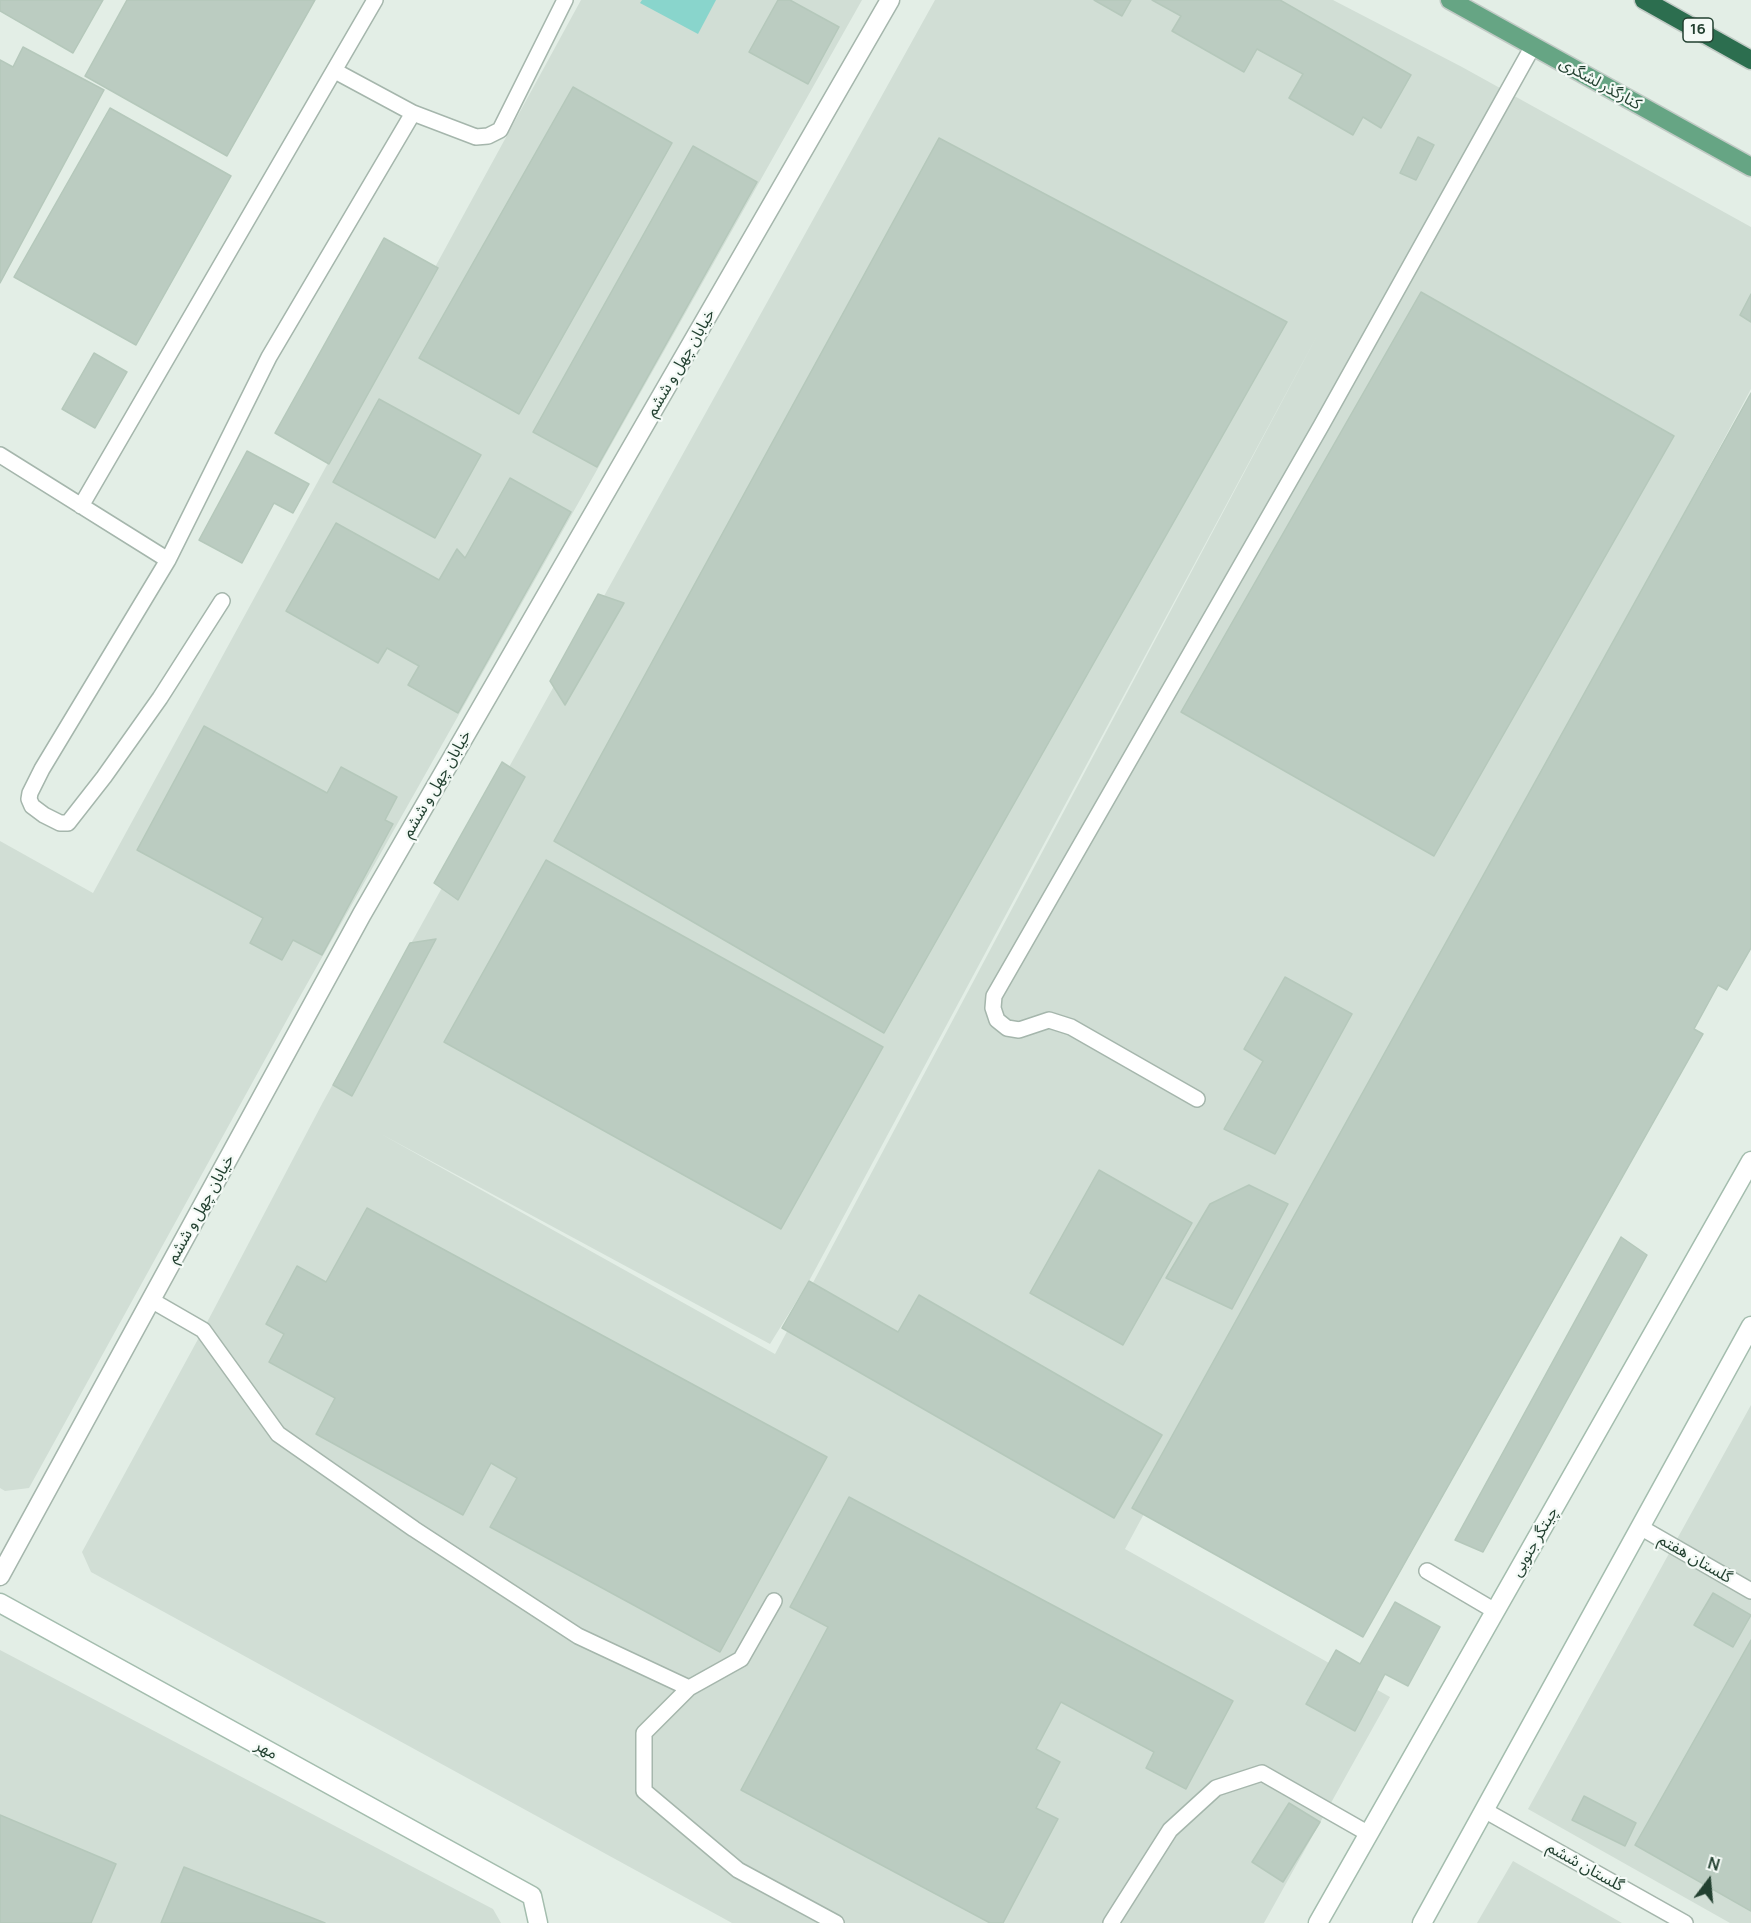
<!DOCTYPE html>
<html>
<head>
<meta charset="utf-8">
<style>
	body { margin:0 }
	#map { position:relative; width:1751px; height:1923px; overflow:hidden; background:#e3eee6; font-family:Manrope,sans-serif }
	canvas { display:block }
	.north { position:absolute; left:1679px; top:1851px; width:60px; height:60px; -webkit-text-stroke:4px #f4faf6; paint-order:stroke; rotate:16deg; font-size:16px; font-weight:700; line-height:24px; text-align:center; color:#224030 }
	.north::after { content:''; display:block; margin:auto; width:21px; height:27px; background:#224030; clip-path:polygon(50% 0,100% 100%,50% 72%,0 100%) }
</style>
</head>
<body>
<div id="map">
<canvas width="1751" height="1923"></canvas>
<div class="north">N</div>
</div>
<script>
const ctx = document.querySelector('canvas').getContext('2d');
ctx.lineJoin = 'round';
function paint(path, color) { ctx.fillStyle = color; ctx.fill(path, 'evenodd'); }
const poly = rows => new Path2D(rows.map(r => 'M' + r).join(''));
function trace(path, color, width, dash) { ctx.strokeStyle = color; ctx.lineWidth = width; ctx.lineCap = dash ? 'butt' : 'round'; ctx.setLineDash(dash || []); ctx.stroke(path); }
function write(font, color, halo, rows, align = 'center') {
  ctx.font = font + ' Manrope,"Noto Sans Arabic",sans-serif'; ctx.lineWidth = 4.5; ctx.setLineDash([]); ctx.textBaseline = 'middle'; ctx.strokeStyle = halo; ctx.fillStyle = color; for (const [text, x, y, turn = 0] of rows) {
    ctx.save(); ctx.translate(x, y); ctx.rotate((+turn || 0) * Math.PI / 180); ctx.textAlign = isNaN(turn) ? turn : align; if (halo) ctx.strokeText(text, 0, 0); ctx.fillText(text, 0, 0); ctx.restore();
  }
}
const built = poly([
	[581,0,862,0,294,1007,29,1488,5,1491,0,1488,0,841,93,893],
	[935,0,1333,0,1462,67,1751,227,1751,389,1125,1549,1390,1697,1264,1923,732,1923,91,1572,82,1552,203,1330,323,1102],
	[1318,334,775,1354,381,1134,770,1344,809,1281],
	[1751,1405,1751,1923,1730,1923,1528,1809],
	[0,1650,493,1909,501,1923,0,1923],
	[1513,1861,1622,1923,1477,1923]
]);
const water = poly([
	[642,0,716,0,698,34,640,3]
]);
const building = poly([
	[0,0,103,0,73,53,0,11,0,0],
	[127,0,315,0,227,156,85,76,127,0],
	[778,0,790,0,839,27,808,84,749,52,778,0],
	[1094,0,1131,0,1122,16,1094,0],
	[1152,0,1280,0,1411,75,1381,128,1363,117,1353,135,1289,98,1303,74,1257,49,1244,72,1172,31,1181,16,1152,0],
	[23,47,104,90,0,283,0,60,13,67,23,47],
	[573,87,672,143,519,414,419,358,573,87],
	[110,108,231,176,136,345,14,277,110,108],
	[1418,137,1434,145,1416,180,1400,173,1418,137],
	[939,138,1287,322,884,1033,554,841,939,138],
	[693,146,757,182,597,467,533,432,693,146],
	[384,238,438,268,329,464,275,433,384,238],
	[1421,292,1674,436,1434,856,1181,712,1421,292],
	[1751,294,1751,322,1740,315,1751,294],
	[94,353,127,372,95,428,62,409,94,353],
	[1751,393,1751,948,1727,990,1718,985,1694,1029,1703,1034,1363,1637,1132,1508,1751,393],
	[379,399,481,455,435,538,333,482,379,399],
	[247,451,309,484,293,513,274,503,242,563,199,540,247,451],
	[510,478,571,512,458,713,408,685,419,666,387,648,378,663,286,611,336,523,439,580,457,549,465,558,510,478],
	[598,594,624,603,565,705,550,681,598,594],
	[204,726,327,793,341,767,397,797,385,820,393,824,322,955,293,940,282,960,250,943,263,918,137,850,204,726],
	[502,762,525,777,458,900,434,883,502,762],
	[546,860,883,1047,781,1229,444,1042,546,860],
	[436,939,352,1096,333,1085,410,943,436,939],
	[1285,977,1352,1014,1275,1154,1224,1129,1263,1061,1244,1049,1285,977],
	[1099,1170,1192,1223,1123,1345,1030,1293,1099,1170],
	[1249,1185,1288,1204,1232,1309,1166,1278,1210,1204,1249,1185],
	[367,1208,827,1457,720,1652,490,1527,517,1478,491,1463,463,1515,316,1434,335,1398,269,1362,284,1334,266,1324,297,1266,326,1282,367,1208],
	[1621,1237,1647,1255,1483,1552,1455,1540,1621,1237],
	[809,1281,898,1332,919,1295,1162,1435,1114,1518,782,1328,809,1281],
	[849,1497,1233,1701,1186,1789,1146,1768,1154,1752,1061,1702,1036,1749,1060,1762,1036,1808,1058,1819,1003,1923,990,1923,741,1790,828,1627,790,1607,849,1497],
	[1713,1593,1751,1615,1733,1647,1694,1625,1713,1593],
	[1395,1602,1440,1627,1408,1686,1385,1674,1355,1731,1306,1704,1336,1650,1360,1664,1395,1602],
	[1751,1640,1751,1911,1635,1845,1751,1640],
	[1584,1796,1636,1823,1625,1846,1572,1820,1584,1796],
	[1289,1803,1320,1822,1283,1882,1252,1862,1289,1803],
	[0,1815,116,1864,91,1923,0,1923,0,1815],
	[184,1867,325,1923,161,1923,184,1867]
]);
const lane = poly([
	[335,71,413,113,476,137,488,136,500,130,565,0],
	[0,455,168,560],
	[81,506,375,0],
	[222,601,160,698,104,777,68,823,60,823,44,815,32,806,29,799,30,793,42,769,168,560,269,357,413,113],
	[1197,1099,1071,1027,1049,1020,1019,1030,1007,1028,997,1020,993,1008,994,996,1321,426,1533,46],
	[151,1300,203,1330,278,1434,414,1529,578,1636,689,1688,741,1659,774,1601],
	[1640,1527,1751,1591],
	[1427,1571,1495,1611],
	[689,1688,644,1733,644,1791,738,1870,836,1923],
	[1484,1810,1685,1923],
	[1111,1923,1170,1830,1216,1788,1262,1773,1369,1834]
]);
const street = poly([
	[0,1576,362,914,890,0]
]);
const secondary = poly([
	[0,1603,532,1896,538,1923],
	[1318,1923,1751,1161],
	[1422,1923,1751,1326]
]);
const primary = poly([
	[1450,0,1751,167]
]);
const highway = poly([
	[1644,0,1751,60]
]);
const shields = [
	[1698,30,30]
];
const shieldNames = [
	["16",1698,30]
];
const streetNames = [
	["کنارگذر لشگری",1600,84,29],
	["خیابان چهل و ششم",681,363,-60],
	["خیابان چهل و ششم",437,784,-60],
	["خیابان چهل و ششم",201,1209,-61],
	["چیتگر جنوبی",1535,1542,-60],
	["گلستان هفتم",1695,1559,30],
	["مهر",266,1750,29],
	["گلستان ششم",1585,1867,29]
];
paint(built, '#d1ded5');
paint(water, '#89d5cc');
paint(building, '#bbccc1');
trace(building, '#b5c8bb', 1.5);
trace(lane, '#a5b6ac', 18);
trace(street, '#a5b6ac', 21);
trace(secondary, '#a4bdae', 21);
trace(primary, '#c1cac5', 21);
trace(highway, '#c1cac5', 21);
trace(lane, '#fff', 15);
trace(street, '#fff', 18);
trace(secondary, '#fff', 18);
trace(primary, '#66a584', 18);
trace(highway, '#2c6e4f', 18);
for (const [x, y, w] of shields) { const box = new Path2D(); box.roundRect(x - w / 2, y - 12, w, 24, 4.5); ctx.fillStyle = '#f4faf6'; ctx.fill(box); trace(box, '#224030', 1.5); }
write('bold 15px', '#224030', null, shieldNames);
write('16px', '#224030', '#f4faf6', streetNames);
</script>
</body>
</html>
